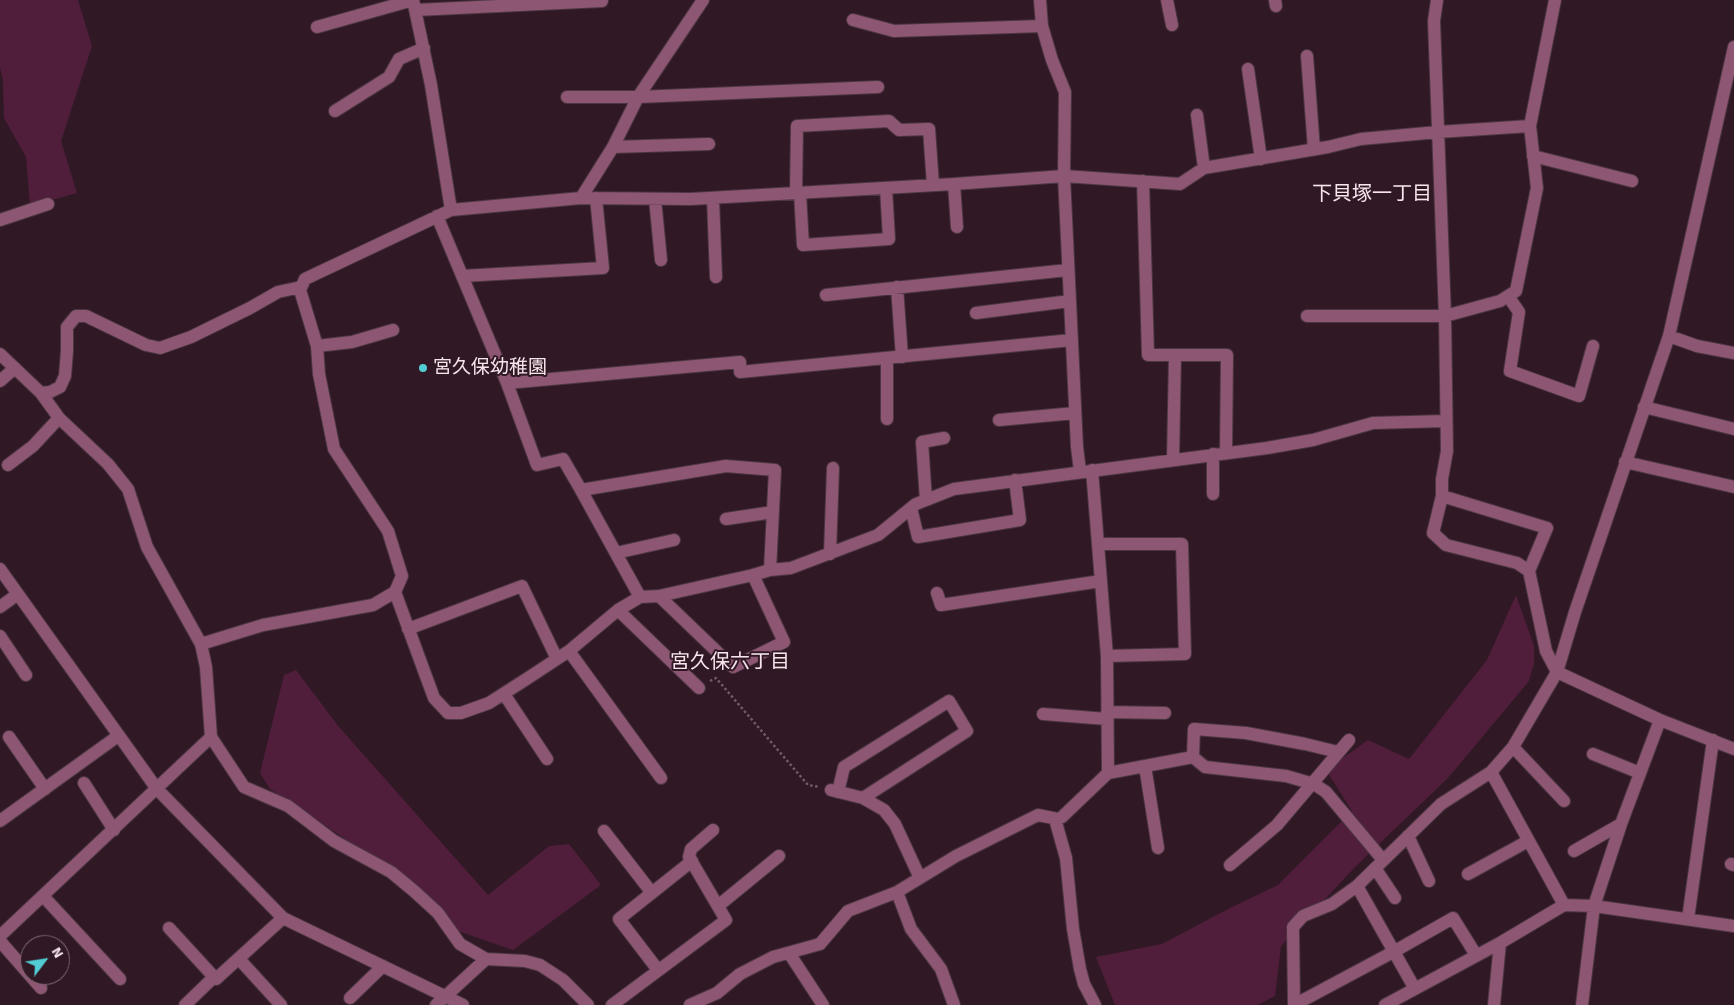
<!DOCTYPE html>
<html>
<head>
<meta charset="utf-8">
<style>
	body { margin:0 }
	#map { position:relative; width:1734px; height:1005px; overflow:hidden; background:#301925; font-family:Signika,sans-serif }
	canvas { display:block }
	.north { position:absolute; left:20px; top:935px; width:50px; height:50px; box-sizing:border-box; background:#301925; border:1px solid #806b75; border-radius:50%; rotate:59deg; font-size:14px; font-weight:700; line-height:20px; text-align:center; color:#f7e5ed }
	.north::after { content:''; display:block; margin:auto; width:18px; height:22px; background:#51ccd2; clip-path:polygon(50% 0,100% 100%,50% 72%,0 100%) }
</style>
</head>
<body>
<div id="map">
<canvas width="1734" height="1005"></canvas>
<div class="north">N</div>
</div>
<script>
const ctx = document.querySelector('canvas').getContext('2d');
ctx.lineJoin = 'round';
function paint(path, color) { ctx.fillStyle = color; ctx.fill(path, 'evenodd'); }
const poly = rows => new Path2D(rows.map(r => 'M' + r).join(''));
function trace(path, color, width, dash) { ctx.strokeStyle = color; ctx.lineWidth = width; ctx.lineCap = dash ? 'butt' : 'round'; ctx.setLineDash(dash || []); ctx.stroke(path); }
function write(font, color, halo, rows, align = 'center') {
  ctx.font = font + ' Signika,"Noto Sans JP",sans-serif'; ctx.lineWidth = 4; ctx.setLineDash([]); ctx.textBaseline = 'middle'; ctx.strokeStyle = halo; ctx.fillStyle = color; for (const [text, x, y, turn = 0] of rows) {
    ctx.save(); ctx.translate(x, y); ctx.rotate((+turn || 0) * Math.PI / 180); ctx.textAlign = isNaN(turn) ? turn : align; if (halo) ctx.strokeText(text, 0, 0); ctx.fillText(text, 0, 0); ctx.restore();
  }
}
const green = poly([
	[0,0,78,0,92,46,61,141,77,193,30,206,26,157,4,118,3,81,0,67],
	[1516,595,1534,646,1534,663,1529,681,1448,778,1356,866,1281,946,1275,996,1257,1005,1115,1005,1096,957,1162,944,1228,909,1278,885,1352,811,1326,770,1368,740,1409,759,1487,660],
	[296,670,339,727,488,895,549,846,569,844,601,885,513,950,458,931,430,898,338,834,270,789,260,773,284,675]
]);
const path = poly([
	[710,681,716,678,808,785,820,787]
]);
const minor = poly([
	[413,0,431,85,451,210],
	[1040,0,1042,26,1052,60,1065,92,1064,176,1077,447,1080,471],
	[1167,0,1172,25],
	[1275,0,1276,6],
	[1555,0,1530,126,1537,188,1516,291,1500,301,1445,316,1447,451,1442,479,1442,496,1433,533,1446,545,1517,563,1529,571,1546,651,1557,672,1660,720,1734,749],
	[416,10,602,1],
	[853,20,894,31,1042,26],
	[317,27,413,0],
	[1307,56,1314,149],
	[1248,69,1261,159],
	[567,97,638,97,878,87],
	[335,111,389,77,399,59,424,48],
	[1197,115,1204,168],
	[613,147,709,144],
	[1533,156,1632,181],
	[1143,181,1148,355,1227,355,1226,453],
	[954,184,957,227],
	[796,193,797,126,889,121,899,130,929,129,933,185],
	[800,193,803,245,889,239,886,188],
	[581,198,613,147,638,97,703,0],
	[713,198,716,277],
	[655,199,661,260],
	[437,216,507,383,537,465,563,459,581,490],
	[0,220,48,204],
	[462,276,603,268,596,198],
	[897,287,902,357],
	[826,295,1068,270],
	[1508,296,1519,312,1510,371,1579,396,1593,346],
	[976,313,1070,301],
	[1307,316,1445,316,1434,21,1437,0],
	[1669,336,1697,346,1734,353],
	[317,346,352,342,393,330],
	[0,354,41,393,59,418,108,464,128,489,147,547,201,644,206,667,211,737,244,787,288,806,334,841,391,872,414,891,438,913,460,944,486,959,525,961,540,965,563,980,588,1005],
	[887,358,887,419],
	[0,381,15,368],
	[507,383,740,362,740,372,1072,340],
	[41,393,50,392,60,387,65,376,67,351,67,327,76,316,86,316,146,345,160,348,191,337,250,308,278,292,301,287],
	[1644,407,1734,429],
	[999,420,1075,413],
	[1213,454,1213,494],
	[1173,460,1175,355],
	[1625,462,1734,487],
	[8,465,33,446,59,418],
	[1092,470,1107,656,1108,773],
	[1442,496,1547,528,1529,571],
	[926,500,922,442,944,438],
	[911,508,918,537,1020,520,1015,480],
	[726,519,773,512],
	[1098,544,1182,544,1185,654,1107,656],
	[616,553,674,540],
	[830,554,833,468],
	[0,569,157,789,283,918,463,1005],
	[395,592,434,698,448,713,461,713,489,703,528,678,569,651,618,610,640,597,659,596,753,575,770,570,791,568,878,535,916,504,954,489,1267,448,1313,440,1373,423,1445,421],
	[937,593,941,605,1101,581],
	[659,596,733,667,784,642,753,575],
	[640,597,581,490,726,466,775,470,770,570],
	[0,607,18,594],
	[618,610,699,688],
	[408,629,522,586,557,659],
	[0,636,26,675],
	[201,644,263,625,373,605,395,592,402,576,388,531,334,449,319,374,317,346,300,290,305,279,451,210,581,198,691,199,954,184,1064,176,1180,184,1204,168,1328,147,1361,139,1438,132,1530,126],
	[569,651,661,778],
	[504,694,547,759],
	[1107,712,1165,713],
	[1043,714,1107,719],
	[9,737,45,789],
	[1513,747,1564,801],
	[1593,754,1640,773],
	[1193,757,1194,729,1246,733,1305,744,1338,752],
	[1145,766,1158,848],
	[1491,772,1564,905],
	[84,783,114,830],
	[831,790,863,798,884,810,895,824,920,878],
	[838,792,844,767,949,701,967,731,863,798],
	[1055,819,1066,858,1073,929,1080,969,1084,984,1095,1005],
	[0,821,118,736],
	[604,831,652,893],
	[1408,836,1429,881],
	[1574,851,1621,824],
	[1731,864,1734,865],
	[1230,865,1277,825,1349,740],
	[1375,868,1395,898],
	[1468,874,1528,841],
	[1357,886,1415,989],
	[897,892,911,929,941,969,954,1005],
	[43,896,120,979],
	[718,906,779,856],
	[1688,919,1713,740],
	[169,928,214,977],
	[0,936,211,737],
	[0,941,41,988],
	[789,953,823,1005],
	[239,959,281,1005],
	[658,970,619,919,692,861],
	[350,998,383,966],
	[185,1005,214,977,216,979,283,918],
	[436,1005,486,959],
	[612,1005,726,920,689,857,691,849,713,830],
	[690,1005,717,993,740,974,773,957,820,944,848,911,897,892,956,856,1038,815,1058,819,1062,817,1108,773,1193,757,1205,767,1286,776,1314,784,1326,792,1383,860],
	[1294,1005,1293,927,1303,916,1332,904,1357,886,1441,804,1491,772,1513,747,1557,672,1575,612,1669,336,1734,47],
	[1294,1005,1395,951,1453,918,1476,955],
	[1385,1005,1500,943,1564,905,1594,906,1734,926],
	[1494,1005,1500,943],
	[1582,1005,1594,906,1621,824,1660,720]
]);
const markers = [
	[423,368,5,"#51ccd2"]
];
const poiNames = [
	["宮久保幼稚園",433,368]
];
const neighbourhoodNames = [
	["下貝塚一丁目",1372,195],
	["宮久保六丁目",730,663]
];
paint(green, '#501e3b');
trace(minor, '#4c3641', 14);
trace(path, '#725c67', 2.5, [2.5, 2.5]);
trace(minor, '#8d5673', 12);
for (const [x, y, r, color] of markers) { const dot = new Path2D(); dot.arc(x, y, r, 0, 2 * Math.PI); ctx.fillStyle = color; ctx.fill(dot); trace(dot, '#301925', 2); }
write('19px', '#f7e5ed', '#301925', poiNames, 'left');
write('20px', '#f7e5ed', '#301925', neighbourhoodNames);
</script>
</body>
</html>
